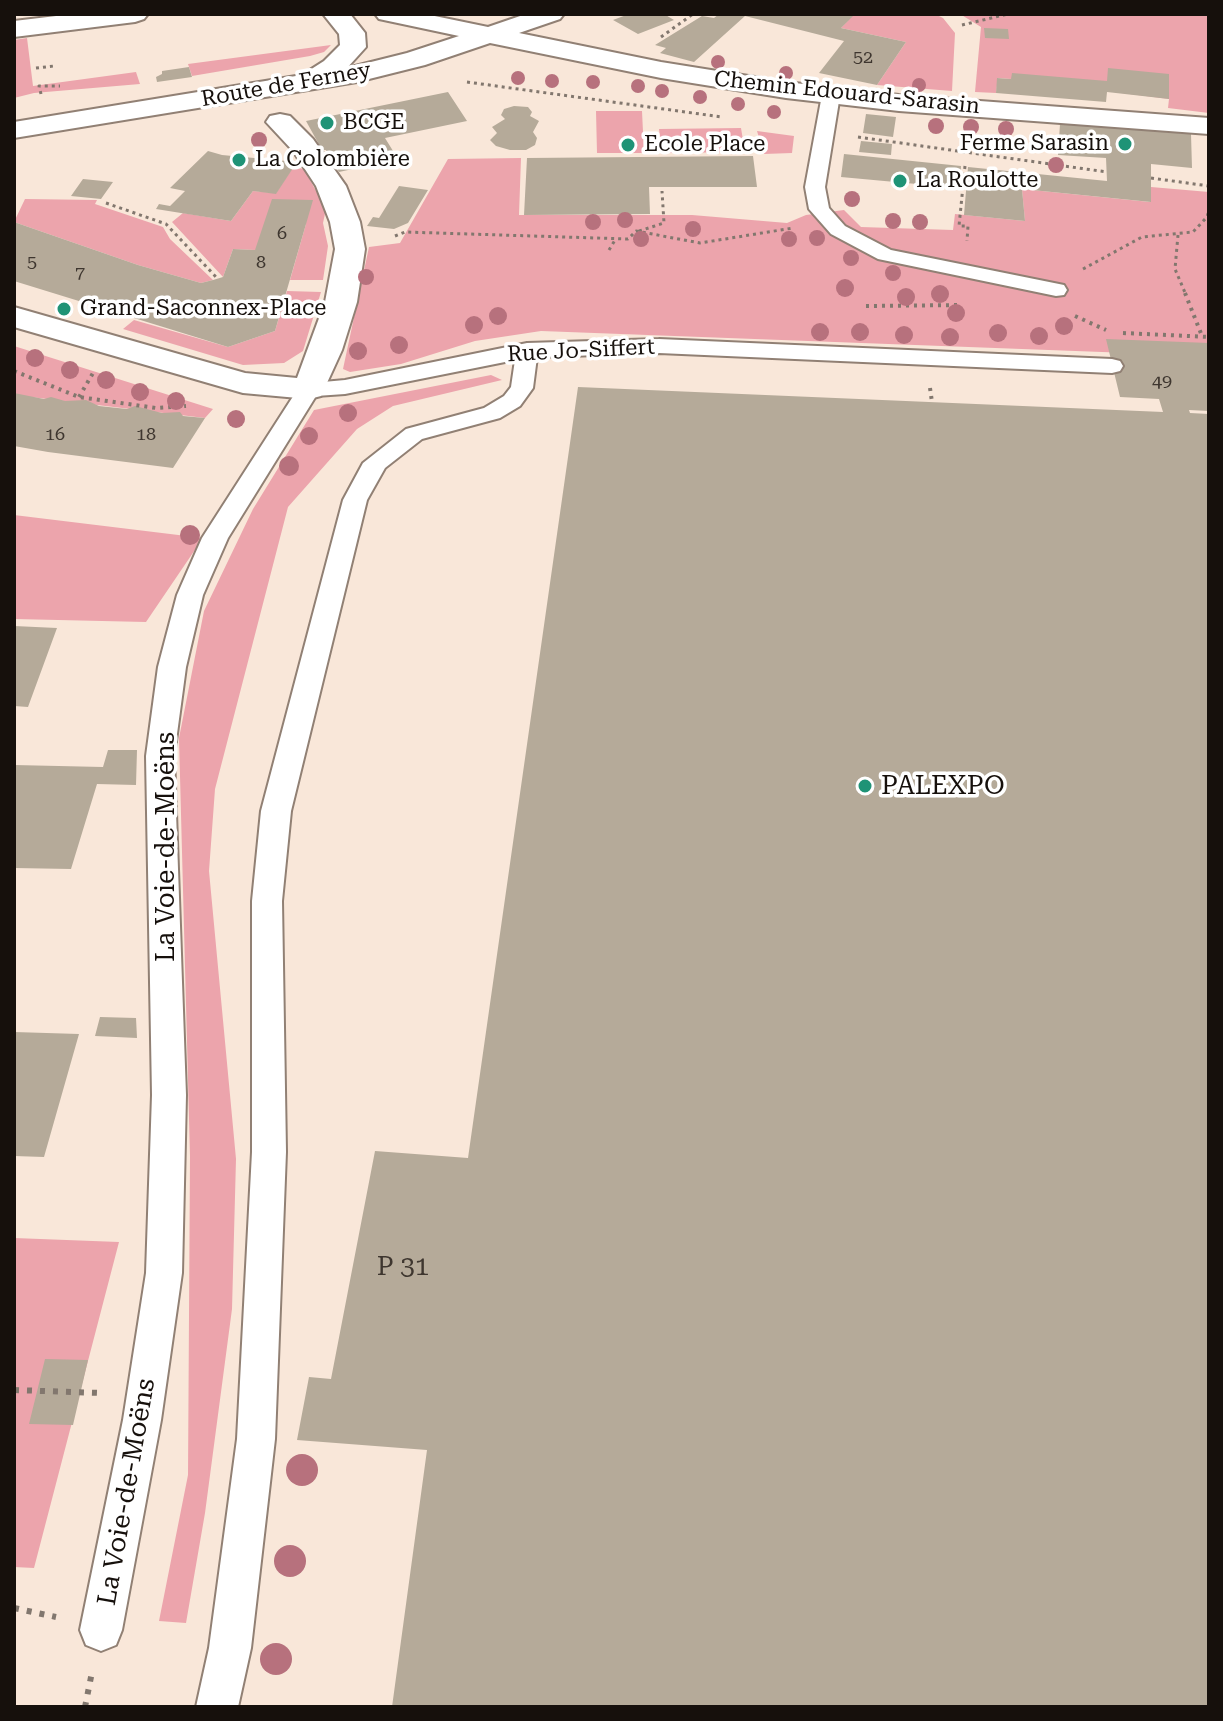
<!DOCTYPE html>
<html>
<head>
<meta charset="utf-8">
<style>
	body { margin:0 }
	#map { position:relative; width:1223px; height:1721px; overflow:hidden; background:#f9e7d9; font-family:"Roboto Serif",serif }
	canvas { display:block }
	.frame { position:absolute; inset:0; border:16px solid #16100c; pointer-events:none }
</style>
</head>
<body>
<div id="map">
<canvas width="1223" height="1721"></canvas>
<div class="frame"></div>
</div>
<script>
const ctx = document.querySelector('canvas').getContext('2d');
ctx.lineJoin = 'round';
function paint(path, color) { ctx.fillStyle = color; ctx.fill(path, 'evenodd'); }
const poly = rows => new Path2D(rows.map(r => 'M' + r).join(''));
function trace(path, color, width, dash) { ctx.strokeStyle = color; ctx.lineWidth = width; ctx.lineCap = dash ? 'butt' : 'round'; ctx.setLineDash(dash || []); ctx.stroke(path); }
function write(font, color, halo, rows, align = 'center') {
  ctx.font = font + ' "Roboto Serif",serif'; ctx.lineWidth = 7; ctx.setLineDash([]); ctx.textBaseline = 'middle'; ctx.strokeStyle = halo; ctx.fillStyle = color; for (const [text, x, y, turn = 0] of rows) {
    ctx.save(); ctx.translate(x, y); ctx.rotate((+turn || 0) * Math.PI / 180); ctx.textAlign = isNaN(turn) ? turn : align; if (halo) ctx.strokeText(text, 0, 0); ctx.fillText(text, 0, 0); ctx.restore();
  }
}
const green = poly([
	[854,14,935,14,943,18,955,33,952,91,877,85,906,42,841,28],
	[960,14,1209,14,1209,113,1168,108,1169,99,1011,79,998,78,996,93,975,92,981,27],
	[27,38,33,86,136,72,140,84,34,93,14,98,14,40],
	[331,45,324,52,310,56,192,76,188,64],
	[596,111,642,111,644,153,597,153],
	[741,128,745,152,662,153,659,129],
	[757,131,794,136,792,153,764,154],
	[521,158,519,215,692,215,787,223,806,215,844,210,861,227,953,230,955,214,1025,221,1022,189,1150,202,1151,187,1209,192,1209,356,541,331,475,341,401,364,350,372,343,369,369,247,400,243,448,159],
	[293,167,304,169,326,209,323,223,328,246,323,280,290,280,306,224,255,250,233,249,223,277,172,222,183,213,231,221,253,191,276,193],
	[25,199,97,200,95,204,163,227,170,239,213,280,201,283,138,265,14,222],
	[287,291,321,292,303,351,284,363,243,365,123,329,134,320,228,347,275,331],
	[14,346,213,409,205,418,14,395],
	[491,375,502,380,393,406,357,429,288,507,215,789,209,871,236,1159,232,1309,205,1513,186,1623,159,1621,188,1475,190,1156,179,738,204,611,253,509,314,410],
	[14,515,203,538,146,622,14,619],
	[14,1238,119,1242,34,1568,14,1567]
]);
const building = poly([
	[629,14,664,14,674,20,638,34,613,20],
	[719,14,855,14,841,28,906,42,877,85,819,73,844,41,745,16,694,62,660,53,666,48,655,45,702,16,714,18],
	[984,28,1008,29,1009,39,985,38],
	[189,67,192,77,157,82,156,77,162,74,162,71],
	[1108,68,1169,74,1169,99,1107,92,1106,102,996,93,997,78,1011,79,1012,73,1107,81],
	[448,92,467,121,385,138,398,159,339,172,326,150,322,150,306,121],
	[514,106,528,107,532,112,530,116,539,121,533,132,537,138,535,145,526,150,510,150,496,146,490,140,497,133,492,127,505,119,501,115,504,109],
	[866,114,896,117,893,137,863,133],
	[1060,124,1191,134,1192,168,1151,164,1151,202,1022,189,1025,221,964,215,968,167,1107,181,1106,158,1058,155],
	[861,141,892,144,891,155,859,152],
	[208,151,222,155,297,162,276,194,253,191,231,221,156,209,159,204,170,206,185,191,170,188],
	[844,154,961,166,960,188,841,177],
	[753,156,757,187,649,187,650,214,524,215,527,158],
	[83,179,113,182,101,199,71,196],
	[399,186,428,190,408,223,394,229,367,226,373,217,379,218],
	[272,199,313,200,275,331,228,347,14,281,14,222,138,265,201,283,213,280,223,277,233,249,255,250],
	[1106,339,1209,343,1209,411,1189,410,1190,413,1209,414,1209,1707,392,1707,427,1450,297,1440,309,1377,331,1379,375,1151,468,1158,578,387,1163,412,1159,399,1120,397],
	[14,393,44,399,51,397,65,401,86,400,99,406,127,409,135,406,162,413,180,412,183,416,205,418,173,468,48,452,14,446],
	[14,626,57,628,28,707,14,706],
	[108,750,137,750,136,785,97,784,71,869,14,868,14,765,103,767],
	[100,1017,136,1018,137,1038,95,1036],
	[14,1032,79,1034,44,1157,14,1156],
	[45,1359,88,1360,73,1425,29,1424]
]);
const pathFar2 = poly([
	[962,25,1008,14],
	[661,37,693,14],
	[36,68,54,66],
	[467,82,722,117],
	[41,94,39,86,60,86],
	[858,137,1107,172],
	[965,166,959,226,968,226,967,241],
	[1151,178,1209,186],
	[106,203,166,224,217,278],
	[639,231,664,223,662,191],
	[1178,235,1175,269,1186,295],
	[395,236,405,232,628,239,636,231,700,243,793,228],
	[609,250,615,240],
	[1083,269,1142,237,1193,232,1207,217,1209,210]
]);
const pathFar1 = poly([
	[1185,293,1202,336],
	[866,306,961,305],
	[1075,316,1106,330],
	[1123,333,1209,337],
	[14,371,79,397,156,408,186,406],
	[930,388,932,402],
	[79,397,93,373]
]);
const path = poly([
	[14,1390,101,1393],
	[14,1608,56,1617],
	[85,1707,92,1672]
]);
const service = poly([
	[831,89,840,95,825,187,829,208,845,226,891,250,1064,285,1067,290,1064,295,1056,296,878,259,831,234,809,209,805,187,822,95,831,89],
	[659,339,1112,359,1120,361,1123,366,1120,371,1112,373,659,353,537,357,533,388,520,406,500,418,422,439,385,468,367,500,291,811,282,901,286,1152,275,1439,251,1648,238,1707,196,1707,209,1648,237,1439,252,1152,252,901,261,811,343,500,363,463,406,429,484,408,504,396,511,387,515,360,345,394,316,396,228,538,203,595,186,667,174,756,186,1095,182,1273,161,1420,122,1630,116,1645,101,1651,86,1645,80,1630,123,1420,146,1273,152,1095,146,756,158,667,177,595,202,538,301,384,345,380,527,343,659,339]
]);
const minor = poly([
	[280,114,290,116,313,139,346,186,360,222,365,249,357,302,342,350,321,396,309,399,243,393,14,327,14,307,245,373,297,378,325,302,335,249,330,222,316,186,293,151,266,122,270,116,280,114]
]);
const tertiary = poly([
	[73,14,148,14,144,19,135,22,14,37,14,21,73,14],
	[323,14,350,14,365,33,366,47,347,68,407,53,459,36,379,19,375,14,425,14,488,27,526,14,564,14,560,19,519,33,661,62,786,82,899,95,1209,118,1209,134,899,111,786,98,661,78,490,43,425,65,357,82,14,138,14,122,302,75,324,61,340,45,339,34,323,14]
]);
const trees = [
	[718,62,7],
	[786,73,7],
	[518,78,7],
	[552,81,7],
	[593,82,7],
	[919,85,7],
	[638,86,7],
	[662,91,7],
	[700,97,7],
	[738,104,7],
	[774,112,7],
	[936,126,8],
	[971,127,8],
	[1006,129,8],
	[259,140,8],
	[1056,165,8],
	[852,199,8],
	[625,220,8],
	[893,221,8],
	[593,222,8],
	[920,222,8],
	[693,229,8],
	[817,238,8],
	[641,239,8],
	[789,239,8],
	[851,258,8],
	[893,273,8],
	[366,277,8],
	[845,288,9],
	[940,294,9],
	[906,297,9],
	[956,313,9],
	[498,316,9],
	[474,325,9],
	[1064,326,9],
	[820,332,9],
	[860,332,9],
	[998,333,9],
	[904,335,9],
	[1039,336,9],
	[950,337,9],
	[399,345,9],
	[358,351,9],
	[35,358,9],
	[70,370,9],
	[106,380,9],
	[140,392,9],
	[176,401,9],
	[348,413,9],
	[236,419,9],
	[309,436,9],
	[289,466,10],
	[190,535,10],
	[302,1470,16],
	[290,1561,16],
	[276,1659,16]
];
const markers = [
	[327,123,8,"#1f9376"],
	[1125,144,8,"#1f9376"],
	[628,145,8,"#1f9376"],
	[239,160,8,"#1f9376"],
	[900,181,8,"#1f9376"],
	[64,309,8,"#1f9376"],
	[865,786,8,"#1f9376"]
];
const farNumbernames = [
	["52",863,58],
	["6",282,234],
	["5",32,263],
	["8",261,263],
	["7",80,274],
	["49",1162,382],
	["16",55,435],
	["18",146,435]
];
const farStreetnames = [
	["Route de Ferney",286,85,-10],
	["Chemin Edouard-Sarasin",847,93,6],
	["Rue Jo-Siffert",581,351,-3]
];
const farPoinames = [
	["BCGE",343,123],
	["Ferme Sarasin",1109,144,"right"],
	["Ecole Place",644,145],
	["La Colombière",255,160],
	["La Roulotte",916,181],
	["Grand-Saconnex-Place",80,309]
];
const poiNames = [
	["PALEXPO",881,786]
];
const streetNames = [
	["La Voie-de-Moëns",166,847,-90],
	["La Voie-de-Moëns",127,1492,-80]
];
const nearNumbernames = [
	["P 31",403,1267]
];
paint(green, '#eca4ac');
paint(building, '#b5aa99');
trace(service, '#918074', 4);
trace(minor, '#918074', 4);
trace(tertiary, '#918074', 4);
trace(pathFar2, '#82776e', 3, [3, 4]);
trace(pathFar1, '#82776e', 4, [3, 5]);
trace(path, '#82776e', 6, [5, 8]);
paint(service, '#fff');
paint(minor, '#fff');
paint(tertiary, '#fff');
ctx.fillStyle = '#b7717d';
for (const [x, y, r] of trees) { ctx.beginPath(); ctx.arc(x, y, r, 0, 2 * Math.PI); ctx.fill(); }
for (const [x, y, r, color] of markers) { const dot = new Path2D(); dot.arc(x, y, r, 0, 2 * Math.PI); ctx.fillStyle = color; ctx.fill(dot); trace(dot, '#fff', 3); }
write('18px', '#3e362f', null, farNumbernames);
write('22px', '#16100c', '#fff', farStreetnames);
write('22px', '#16100c', '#fff', farPoinames, 'left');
write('26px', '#16100c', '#fff', poiNames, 'left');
write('26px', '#16100c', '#fff', streetNames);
write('26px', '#3e362f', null, nearNumbernames);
</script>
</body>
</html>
